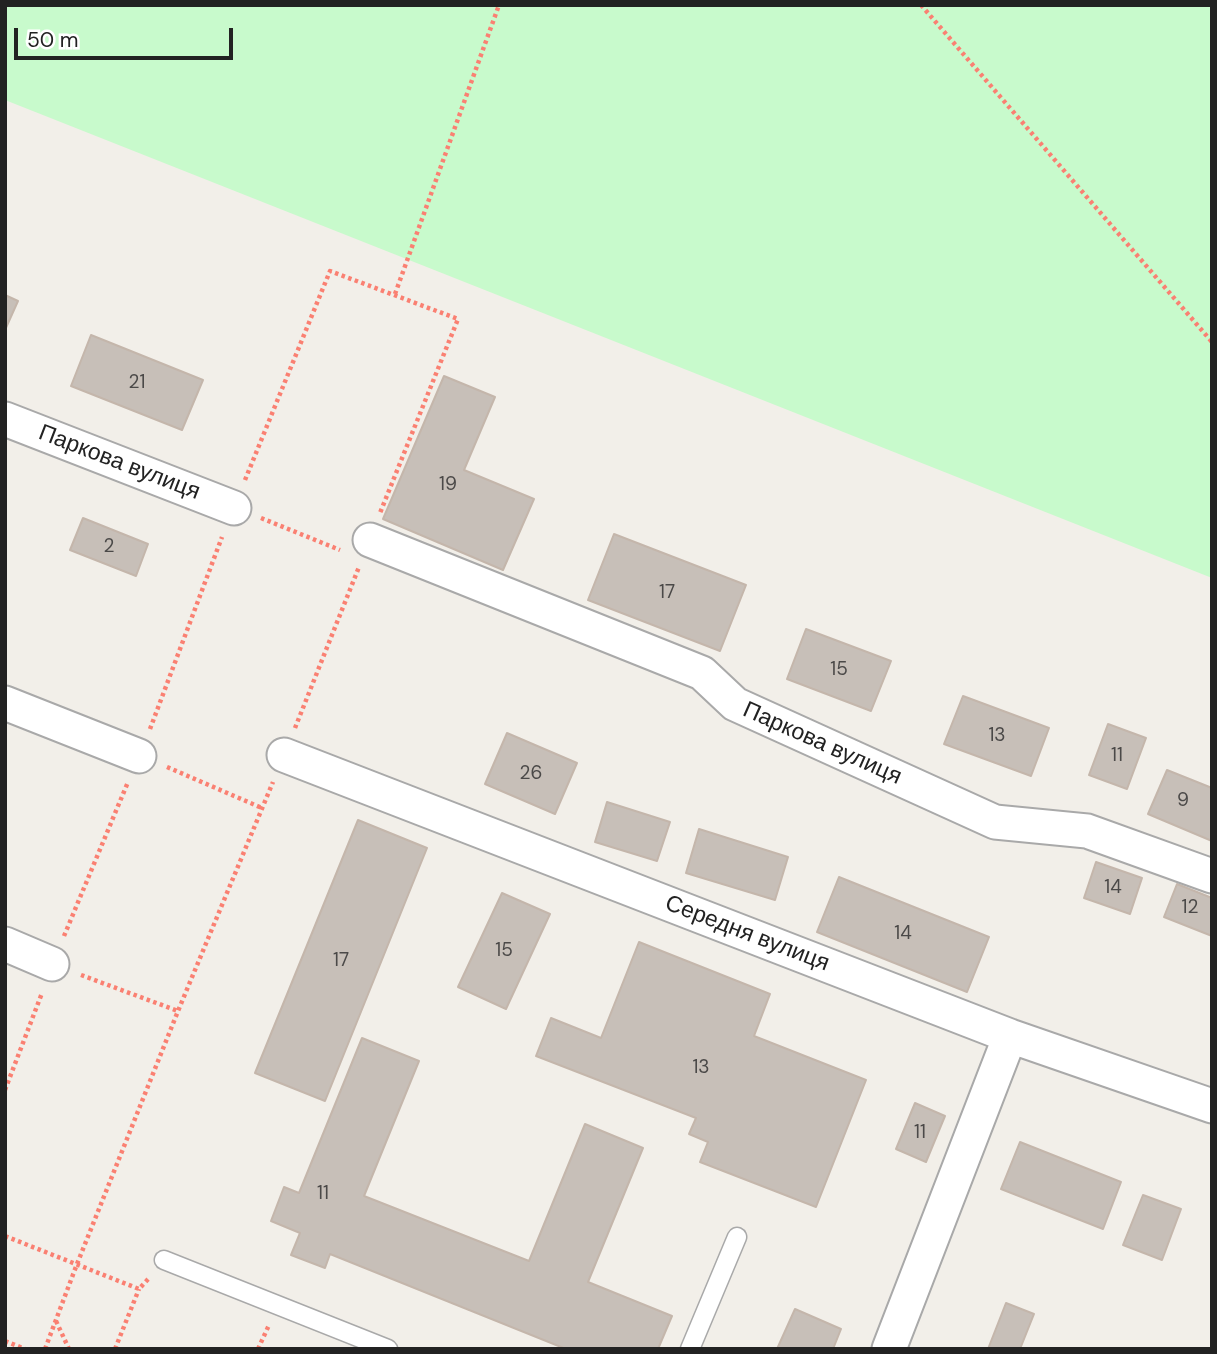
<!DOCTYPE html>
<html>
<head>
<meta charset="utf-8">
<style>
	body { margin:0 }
	#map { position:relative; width:1217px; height:1354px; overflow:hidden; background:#f2efe9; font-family:"DM Sans",sans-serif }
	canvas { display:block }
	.frame { position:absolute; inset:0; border:7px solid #222; pointer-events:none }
	.scale { position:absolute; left:14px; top:28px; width:219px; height:32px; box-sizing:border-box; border:4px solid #222; border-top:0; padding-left:9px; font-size:21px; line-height:24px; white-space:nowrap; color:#222; -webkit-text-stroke:5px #fff; paint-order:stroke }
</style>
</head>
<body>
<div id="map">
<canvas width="1217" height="1354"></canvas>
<div class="frame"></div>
<div class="scale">50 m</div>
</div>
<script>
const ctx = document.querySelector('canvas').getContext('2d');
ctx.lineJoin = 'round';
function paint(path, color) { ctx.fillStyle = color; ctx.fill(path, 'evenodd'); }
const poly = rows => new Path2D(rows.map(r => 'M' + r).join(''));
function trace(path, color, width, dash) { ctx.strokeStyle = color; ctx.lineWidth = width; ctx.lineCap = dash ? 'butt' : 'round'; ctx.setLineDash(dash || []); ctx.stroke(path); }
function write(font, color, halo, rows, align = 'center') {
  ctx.font = font + ' "DM Sans",sans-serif'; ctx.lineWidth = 7; ctx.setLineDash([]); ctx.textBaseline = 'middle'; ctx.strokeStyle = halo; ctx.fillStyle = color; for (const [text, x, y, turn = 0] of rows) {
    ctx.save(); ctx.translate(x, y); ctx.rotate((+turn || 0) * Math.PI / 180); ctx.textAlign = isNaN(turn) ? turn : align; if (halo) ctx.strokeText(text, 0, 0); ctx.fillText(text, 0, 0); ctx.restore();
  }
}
const park = poly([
	[5,5,1212,5,1212,578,5,100]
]);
const building = poly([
	[5,295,18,301,5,330,5,295],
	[91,335,203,380,182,430,71,386,91,335],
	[444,376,495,397,464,470,534,499,503,570,383,519,444,376],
	[83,518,148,544,136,576,70,550,83,518],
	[614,534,746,585,720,651,588,600,614,534],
	[806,629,891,661,871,711,787,679,806,629],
	[963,696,1049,728,1031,776,944,744,963,696],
	[1108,724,1146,738,1127,789,1089,775,1108,724],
	[507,733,577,763,555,814,485,784,507,733],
	[1167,770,1212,788,1212,841,1148,814,1167,770],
	[607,802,670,822,657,861,595,842,607,802],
	[358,820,427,848,325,1101,255,1073,358,820],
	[699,829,788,857,775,900,686,873,699,829],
	[1096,862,1142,878,1130,914,1084,898,1096,862],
	[839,877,989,937,967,992,817,932,839,877],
	[1177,884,1212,898,1212,936,1164,917,1177,884],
	[502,893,550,914,506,1009,458,987,502,893],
	[639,942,770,994,754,1036,866,1080,816,1207,700,1162,708,1142,689,1134,696,1118,536,1056,551,1018,601,1038,639,942],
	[362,1038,419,1061,364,1196,529,1261,585,1124,643,1148,588,1282,672,1316,658,1349,566,1349,330,1254,325,1268,291,1255,300,1233,271,1221,284,1187,299,1193,362,1038],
	[915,1103,945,1116,926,1162,896,1149,915,1103],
	[1020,1142,1121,1182,1103,1229,1001,1189,1020,1142],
	[1143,1195,1181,1209,1162,1260,1123,1245,1143,1195],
	[1006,1303,1034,1314,1020,1349,988,1349,1006,1303],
	[795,1309,841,1329,833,1349,777,1349,795,1309]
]);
const path = poly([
	[921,5,1212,342],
	[395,294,499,5],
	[245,480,330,271,458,319,380,513],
	[261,518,340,550],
	[295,728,359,567],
	[150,729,222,537],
	[167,767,262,808],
	[64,936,128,782],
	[81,975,178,1011],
	[5,1090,42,993],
	[5,1236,139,1289,150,1277],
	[56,1321,69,1349],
	[5,1341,25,1349],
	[45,1349,77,1264,178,1011,273,782],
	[115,1349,139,1289],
	[258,1349,269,1325]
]);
const service = poly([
	[164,1260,388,1349],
	[690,1349,737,1237]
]);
const minor = poly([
	[5,419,234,508],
	[370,540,702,673,735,704,995,822,1087,831,1212,876],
	[5,703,139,756],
	[284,755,1010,1036,1212,1106],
	[5,944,52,964],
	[889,1349,1010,1036]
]);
const numberNames = [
	["21",137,383],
	["19",448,485],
	["2",109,547],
	["17",667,593],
	["15",839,670],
	["13",997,736],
	["11",1117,756],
	["26",531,774],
	["9",1183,801],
	["14",1113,888],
	["12",1190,908],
	["14",903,934],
	["15",504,951],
	["17",341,961],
	["13",701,1068],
	["11",920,1133],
	["11",323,1194]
];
const streetNames = [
	["Паркова вулиця",119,463,21],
	["Паркова вулиця",822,744,24],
	["Середня вулиця",747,934,21]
];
paint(park, '#c8facc');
paint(building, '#c7bfb8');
trace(building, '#c4b6ab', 2);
trace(service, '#a9a9a9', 21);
trace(minor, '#a9a9a9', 37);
trace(path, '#fa8072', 4.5, [3.5, 3.5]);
trace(service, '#fff', 18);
trace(minor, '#fff', 33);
write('19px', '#4b4948', null, numberNames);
write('23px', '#222', '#fff', streetNames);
</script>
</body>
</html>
